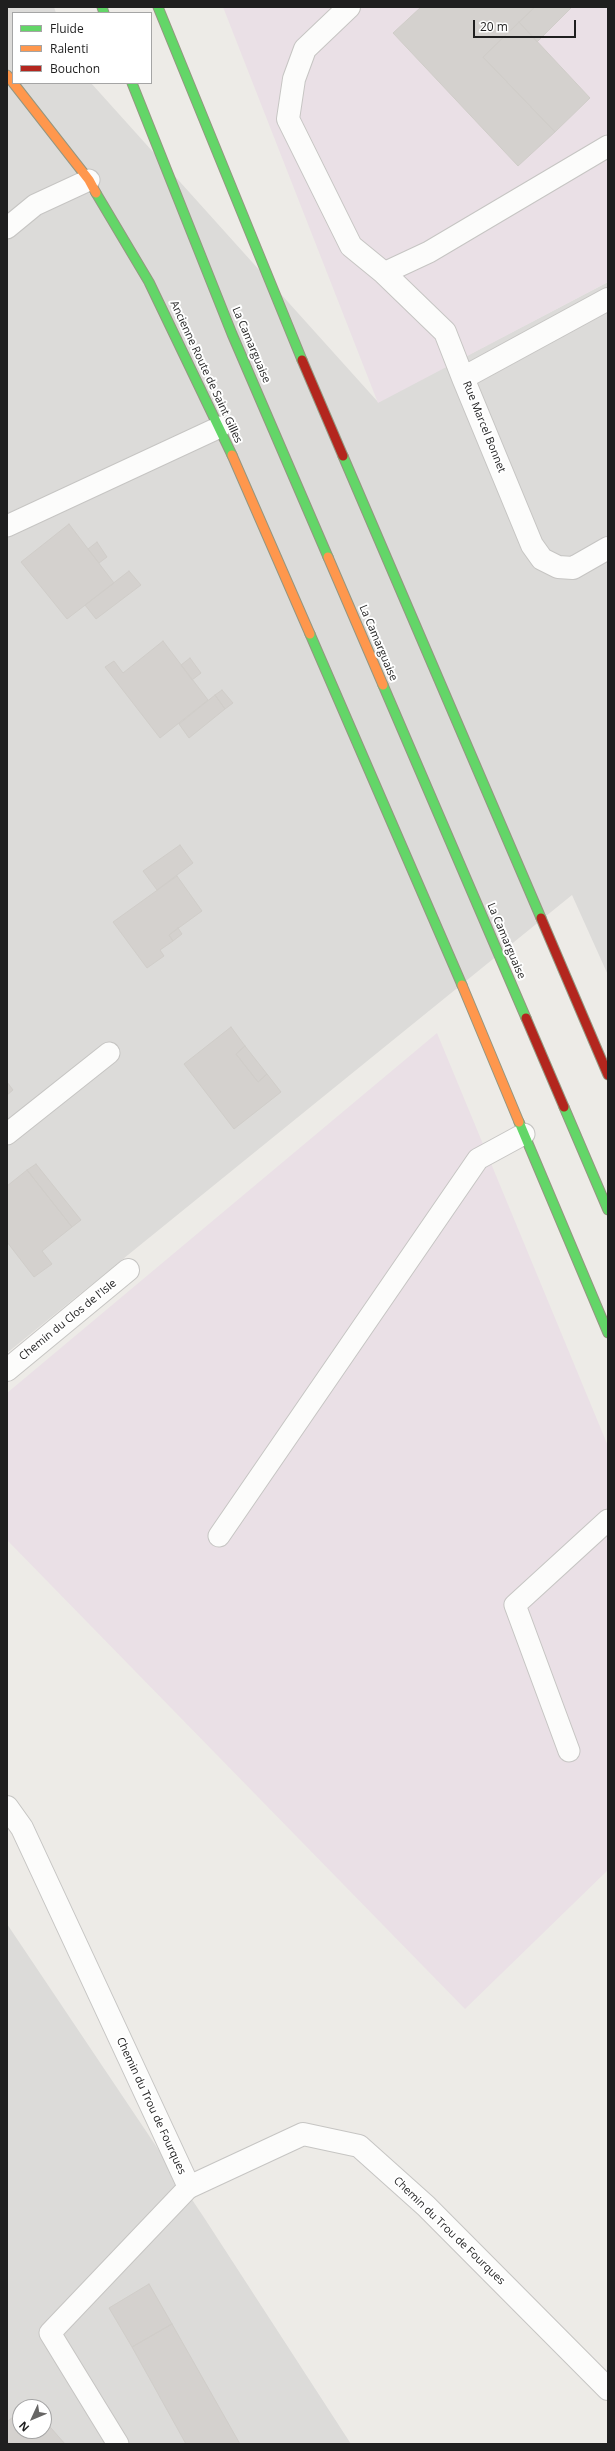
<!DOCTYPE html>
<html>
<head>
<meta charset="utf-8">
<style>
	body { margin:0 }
	#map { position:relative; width:615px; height:2451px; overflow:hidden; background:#edebe7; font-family:"Open Sans",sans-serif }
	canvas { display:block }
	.frame { position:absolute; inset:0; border:8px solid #1f1f1f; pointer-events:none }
	.legend { position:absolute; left:12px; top:12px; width:140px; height:72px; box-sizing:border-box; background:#fff; border:1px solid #a5a5a5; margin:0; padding:5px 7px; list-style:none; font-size:12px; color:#1f1f1f }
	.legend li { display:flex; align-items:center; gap:8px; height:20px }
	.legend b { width:20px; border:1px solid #a5a5a5 }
	.north { position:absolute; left:12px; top:2399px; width:40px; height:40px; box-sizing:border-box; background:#fff; border:1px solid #a5a5a5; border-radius:50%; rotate:226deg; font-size:11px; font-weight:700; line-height:16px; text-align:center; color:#1f1f1f }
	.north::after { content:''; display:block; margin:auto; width:14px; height:18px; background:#676665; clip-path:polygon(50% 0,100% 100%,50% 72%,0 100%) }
	.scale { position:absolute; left:473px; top:20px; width:103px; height:18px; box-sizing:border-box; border:2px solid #1f1f1f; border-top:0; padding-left:5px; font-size:12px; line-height:14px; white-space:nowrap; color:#1f1f1f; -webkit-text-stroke:3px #fff; paint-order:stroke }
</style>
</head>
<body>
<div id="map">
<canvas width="615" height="2451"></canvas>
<div class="frame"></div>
<ul class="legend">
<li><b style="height:5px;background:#63d668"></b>Fluide</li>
<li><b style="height:5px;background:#ff974d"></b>Ralenti</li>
<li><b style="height:5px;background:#b3261e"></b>Bouchon</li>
</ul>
<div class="north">N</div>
<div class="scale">20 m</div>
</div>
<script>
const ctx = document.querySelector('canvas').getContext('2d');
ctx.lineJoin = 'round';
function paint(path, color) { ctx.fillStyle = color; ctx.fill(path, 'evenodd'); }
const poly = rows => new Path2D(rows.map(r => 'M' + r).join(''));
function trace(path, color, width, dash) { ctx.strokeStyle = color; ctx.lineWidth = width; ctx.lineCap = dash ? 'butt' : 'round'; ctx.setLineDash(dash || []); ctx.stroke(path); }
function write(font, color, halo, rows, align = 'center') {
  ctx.font = font + ' "Open Sans",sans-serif'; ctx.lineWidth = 4; ctx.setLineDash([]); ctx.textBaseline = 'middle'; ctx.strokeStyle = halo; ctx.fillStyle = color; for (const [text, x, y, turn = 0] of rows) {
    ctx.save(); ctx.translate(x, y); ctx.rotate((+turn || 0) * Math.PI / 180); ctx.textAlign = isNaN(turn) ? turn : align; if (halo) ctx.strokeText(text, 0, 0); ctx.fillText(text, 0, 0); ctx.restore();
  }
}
const residential = poly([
	[7,7,54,7,56,13,13,13,13,83,91,83,378,402,608,282,608,975,572,895,7,1353],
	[7,1924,203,2216,351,2444,7,2444],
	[20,2407,44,2407,44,2431,20,2431]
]);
const industrial = poly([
	[223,7,608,7,608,282,378,403],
	[437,1033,608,1446,608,1870,465,2009,7,1540,7,1393]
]);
const building = poly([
	[421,7,535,7,483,57,555,132,518,166,393,33,421,7],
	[535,7,572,7,537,42,519,22,535,7],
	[519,22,590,98,555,132,483,57,519,22],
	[69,524,114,583,67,619,21,562,69,524],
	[97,542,107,557,99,563,88,549,97,542],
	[129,571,141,585,96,619,85,605,129,571],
	[163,641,208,700,160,738,105,667,114,661,123,673,163,641],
	[190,658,201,673,192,680,181,665,190,658],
	[222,690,233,703,225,709,215,695,222,690],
	[215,695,225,709,189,738,179,724,215,695],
	[180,845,193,863,157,890,143,871,180,845],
	[177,876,202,911,169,935,173,941,160,950,164,956,147,968,113,922,177,876],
	[178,928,182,934,173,941,169,935,178,928],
	[231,1027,245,1046,236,1054,258,1082,267,1074,281,1092,234,1129,184,1064,231,1027],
	[245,1046,267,1074,258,1082,236,1054,245,1046],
	[7,1082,13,1090,7,1095,7,1082],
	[36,1164,81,1220,72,1227,27,1170,36,1164],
	[27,1170,72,1227,42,1251,52,1264,34,1277,7,1242,7,1186,27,1170],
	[149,2284,172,2324,132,2347,109,2308,149,2284],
	[172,2324,240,2444,186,2444,132,2347,172,2324],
	[20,2411,20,2431,44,2431,44,2420,65,2444,10,2444,7,2441,7,2422,20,2411]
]);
const lane = poly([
	[7,228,35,205,89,180],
	[384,273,429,252,608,146],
	[7,526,220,427],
	[7,1134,109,1053],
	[219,1536,478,1159,524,1134],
	[569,1751,515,1605,608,1520],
	[118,2444,50,2333,189,2187]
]);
const street = poly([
	[349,7,305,49,294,79,288,119,351,246,384,273,445,332,463,378],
	[608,299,463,378,532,545,542,559,558,567,573,568,608,548],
	[7,1370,128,1270],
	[7,1807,22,1828,189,2187,303,2134,359,2146,426,2206,608,2389]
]);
const fast = poly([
	[102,7,104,13],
	[158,7,302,360],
	[132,83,232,334,328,557],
	[96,193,149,282,232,455],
	[343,456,541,918],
	[310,634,462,985],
	[383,685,526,1018],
	[564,1107,608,1210],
	[519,1122,608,1333]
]);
const slow = poly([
	[7,75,89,180,96,193],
	[232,455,310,634],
	[328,557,383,685],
	[462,985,519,1122]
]);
const jam = poly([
	[302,360,343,456],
	[541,918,608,1075],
	[526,1018,564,1107]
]);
const streetNames = [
	["La Camarguaise",251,345,67],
	["Ancienne Route de Saint Gilles",206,372,65],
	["Rue Marcel Bonnet",484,427,68],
	["La Camarguaise",378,643,67],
	["La Camarguaise",506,941,67],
	["Chemin du Clos de l'Isle",68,1320,-39],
	["Chemin du Trou de Fourques",151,2106,65],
	["Chemin du Trou de Fourques",449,2231,44]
];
paint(residential, '#dcdbd9');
paint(industrial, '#eae0e6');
paint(building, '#d4d1ce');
trace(building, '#d0cdc9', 1);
trace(lane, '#c6c5c3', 23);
trace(street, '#c6c5c3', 24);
trace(fast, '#949680', 11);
trace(slow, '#949680', 11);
trace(jam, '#949680', 11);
trace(lane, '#fcfcfb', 21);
trace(street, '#fcfcfb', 22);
trace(fast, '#63d668', 9);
trace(slow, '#ff974d', 9);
trace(jam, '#b3261e', 9);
write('11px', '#1f1f1f', '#fff', streetNames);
</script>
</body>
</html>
